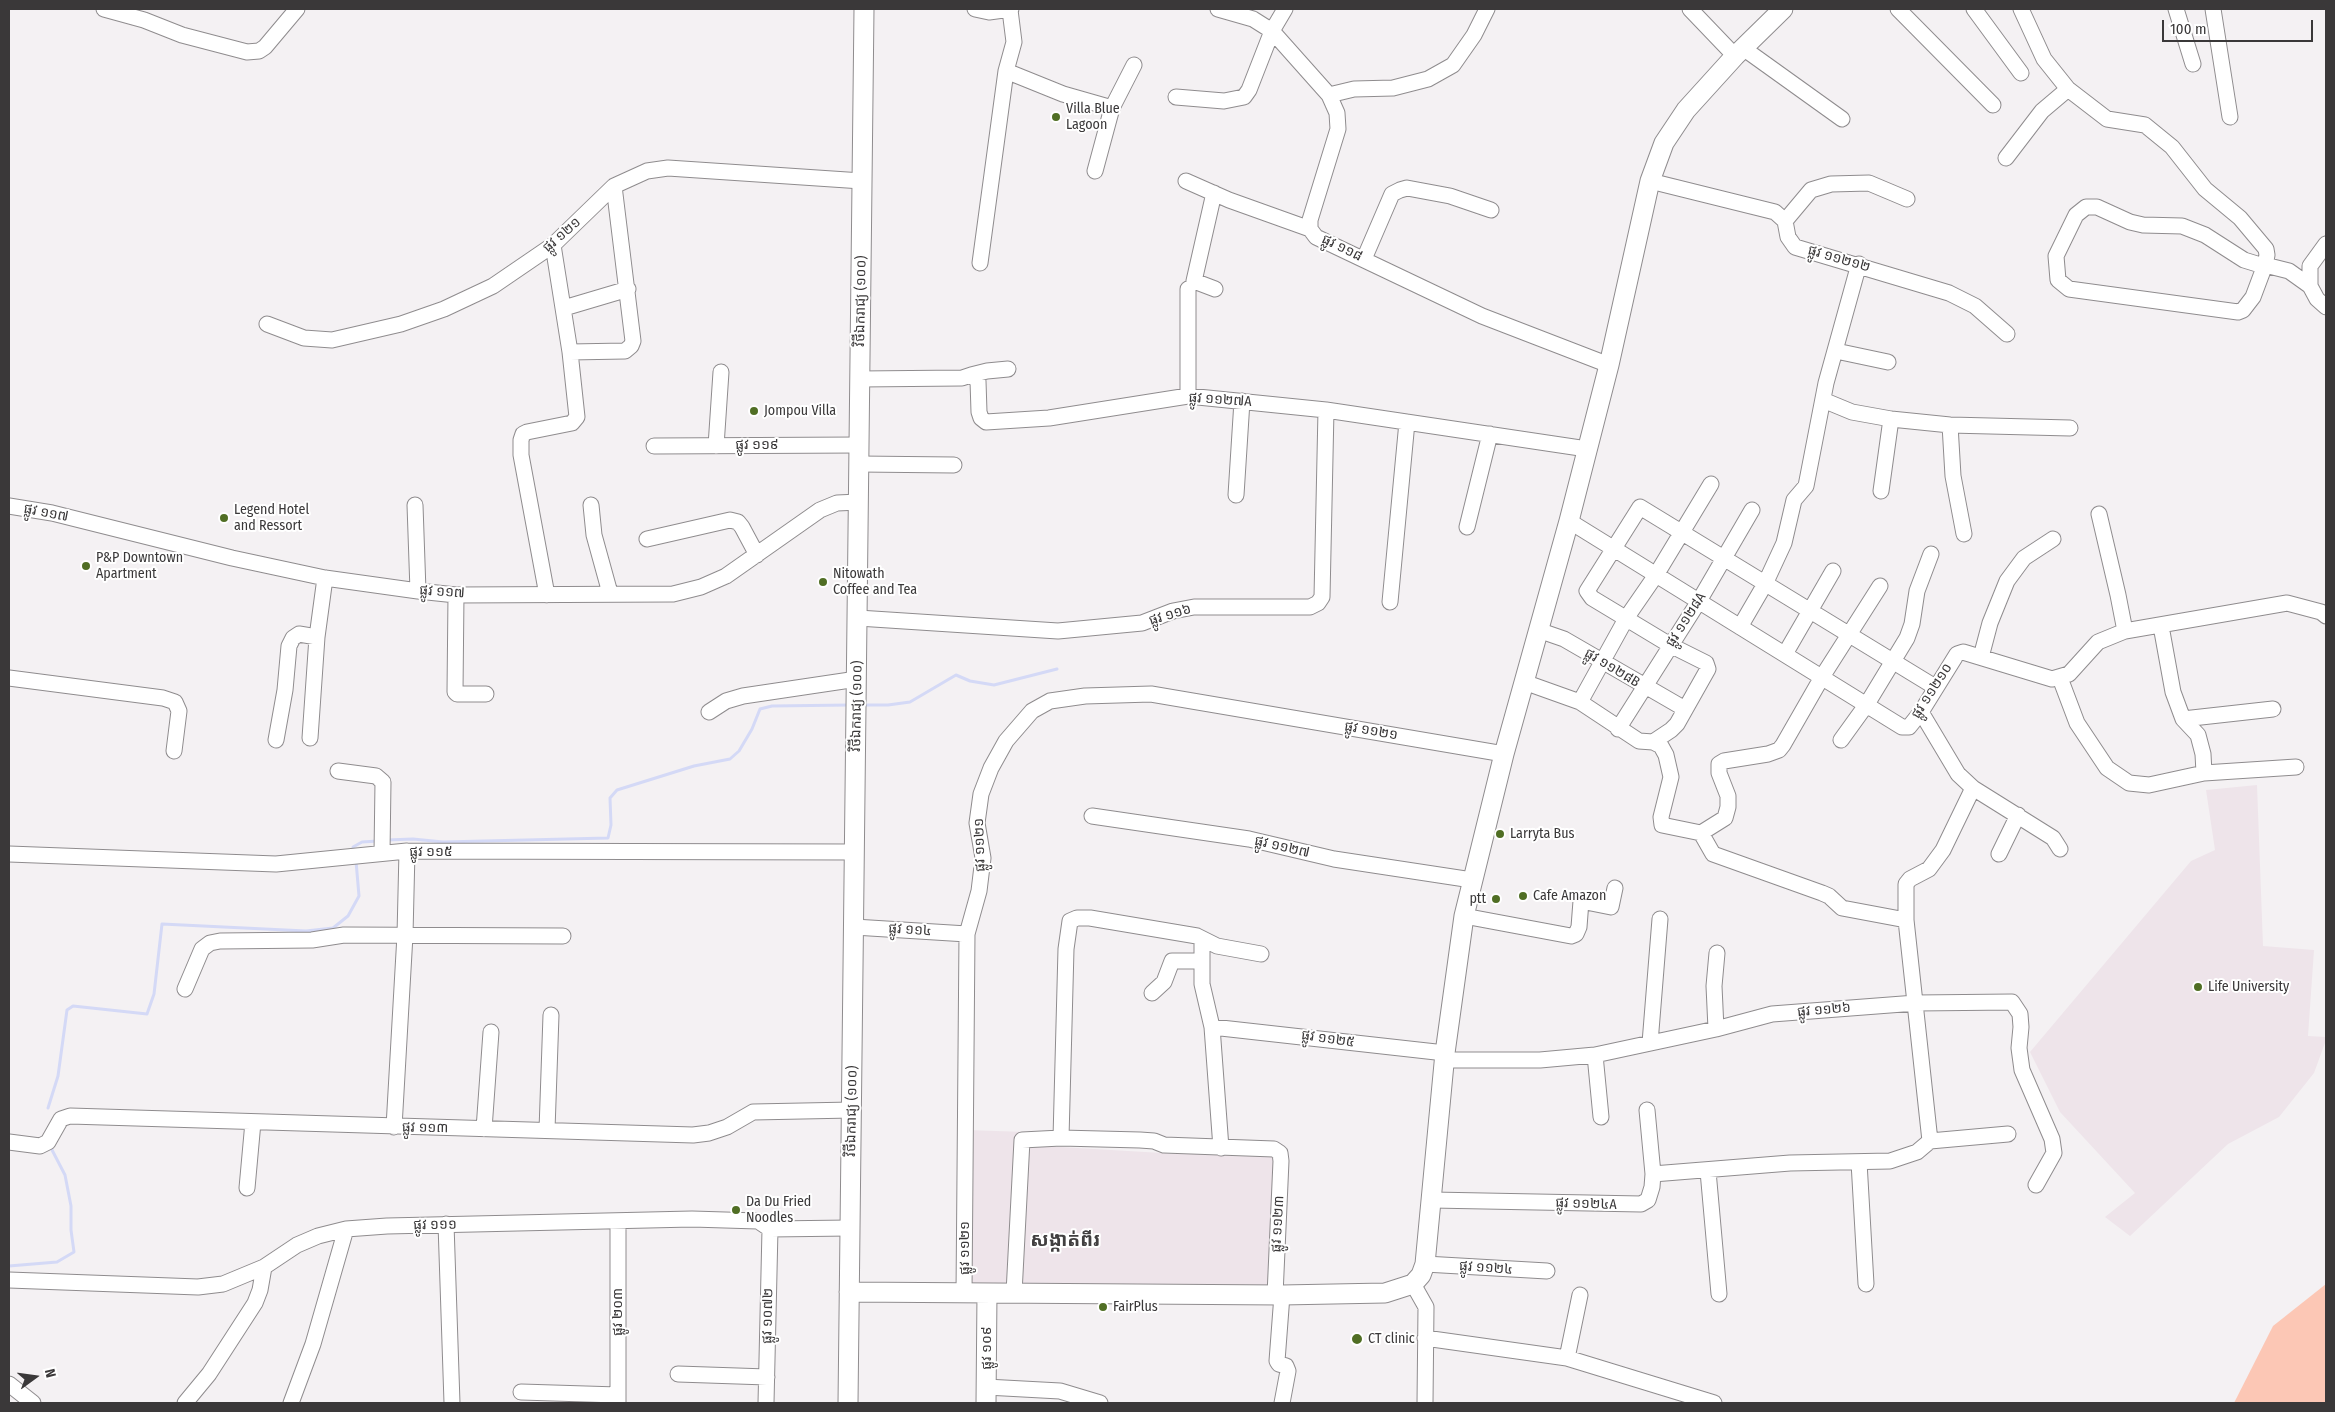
<!DOCTYPE html>
<html>
<head>
<meta charset="utf-8">
<style>
	body { margin:0 }
	#map { position:relative; width:2335px; height:1412px; overflow:hidden; background:#f4f1f3; font-family:"Fira Sans Condensed",sans-serif }
	canvas { display:block }
	.frame { position:absolute; inset:0; border:10px solid #3a3839; pointer-events:none }
	.north { position:absolute; left:10px; top:1352px; width:50px; height:50px; -webkit-text-stroke:4px #fff; paint-order:stroke; rotate:76deg; font-size:14px; font-weight:700; line-height:20px; text-align:center; color:#3a3839 }
	.north::after { content:''; display:block; margin:auto; width:18px; height:22px; background:#3a3839; clip-path:polygon(50% 0,100% 100%,50% 72%,0 100%) }
	.scale { position:absolute; left:2162px; top:20px; width:151px; height:22px; box-sizing:border-box; border:2px solid #3a3839; border-top:0; padding-left:6px; font-size:15px; line-height:18px; white-space:nowrap; color:#3a3839; -webkit-text-stroke:4px #fff; paint-order:stroke }
</style>
</head>
<body>
<div id="map">
<canvas width="2335" height="1412"></canvas>
<div class="frame"></div>
<div class="north">N</div>
<div class="scale">100 m</div>
</div>
<script>
const ctx = document.querySelector('canvas').getContext('2d');
ctx.lineJoin = 'round';
function paint(path, color) { ctx.fillStyle = color; ctx.fill(path, 'evenodd'); }
const poly = rows => new Path2D(rows.map(r => 'M' + r).join(''));
function trace(path, color, width, dash) { ctx.strokeStyle = color; ctx.lineWidth = width; ctx.lineCap = dash ? 'butt' : 'round'; ctx.setLineDash(dash || []); ctx.stroke(path); }
function write(font, color, halo, rows, align = 'center') {
  ctx.font = font + ' "Fira Sans Condensed","Noto Sans Khmer",sans-serif'; ctx.lineWidth = 4; ctx.setLineDash([]); ctx.textBaseline = 'middle'; ctx.strokeStyle = halo; ctx.fillStyle = color; for (const [text, x, y, turn = 0] of rows) {
    ctx.save(); ctx.translate(x, y); ctx.rotate((+turn || 0) * Math.PI / 180); ctx.textAlign = isNaN(turn) ? turn : align; if (halo) ctx.strokeText(text, 0, 0); ctx.fillText(text, 0, 0); ctx.restore();
  }
}
const built = poly([
	[2257,785,2263,946,2314,950,2308,1036,2326,1037,2326,1040,2314,1073,2279,1117,2228,1144,2130,1236,2105,1217,2135,1193,2060,1112,2030,1052,2191,861,2215,850,2206,790],
	[966,1130,1026,1132,1026,1145,1179,1154,1270,1154,1277,1157,1271,1289,963,1288]
]);
const green = poly([
	[2326,1284,2326,1403,2234,1403,2273,1326]
]);
const stream = poly([
	[861,705,888,705,910,702,956,675,970,681,994,685,1057,669],
	[387,840,413,839,443,842,608,838,611,825,610,798,617,790,694,766,730,759,739,751,752,729,760,709,772,706,850,705],
	[354,852,353,847,362,842,378,841],
	[48,1108,58,1076,67,1010,73,1006,147,1014,154,994,162,924,306,931,333,928,348,916,359,896,356,861],
	[9,1266,57,1262,74,1252,71,1230,71,1206,65,1175,51,1148]
]);
const minor = poly([
	[104,9,144,20,182,35,247,52,259,51,265,47,297,9],
	[975,9,989,12,1011,9],
	[1218,9,1253,19,1272,31,1329,95,1337,113,1338,129,1310,220,1310,229,1316,237,1482,316,1609,365],
	[1690,9,1735,56],
	[1898,9,1993,105],
	[1974,9,2021,73],
	[2021,9,2044,59,2068,89,2107,119,2145,125,2172,147,2205,189,2240,218,2266,249,2267,255,2265,265,2253,297,2243,310,2238,312,2069,289,2058,280,2056,256,2076,215,2086,207,2097,207,2130,222,2143,225,2182,226,2205,235,2244,260,2257,264,2265,265,2289,271,2310,286],
	[2176,9,2193,64],
	[2213,9,2230,117],
	[1743,48,1842,119],
	[1006,71,1063,94,1112,108],
	[1329,95,1354,89,1393,88,1428,79,1453,65,1474,35,1487,9],
	[1176,97,1224,101,1244,97,1249,90,1272,31,1285,9],
	[2006,158,2042,111,2068,89],
	[1095,171,1112,108,1134,65],
	[1186,181,1229,200,1310,229],
	[1650,181,1775,212,1785,221,1788,237,1795,247,1949,293,1975,306,2007,334],
	[1214,193,1194,281,1215,289],
	[1785,221,1811,190,1831,184,1869,183,1907,199],
	[2326,244,2310,266,2310,286,2317,299,2326,307],
	[1364,259,1392,194,1400,190,1407,188,1450,196,1491,210],
	[980,263,1006,71,1014,42,1010,10],
	[1188,289,1188,396],
	[564,308,628,289],
	[267,324,304,338,332,340,401,324,444,309,493,286,553,245,614,186,647,171,668,168,862,181],
	[1836,351,1888,362],
	[570,352,625,351,631,346,633,341,614,186],
	[971,375,987,371,1008,369],
	[860,379,962,378,971,375,978,381,979,412,981,418,986,422,1049,418,1188,396,1326,410,1587,449],
	[1823,400,1852,412,1891,419,1950,425,2070,428],
	[1950,425,1953,476,1964,534],
	[654,446,860,445],
	[716,446,721,372],
	[859,464,954,465],
	[1881,491,1891,419],
	[1236,495,1242,401],
	[415,505,418,591],
	[591,505,594,535,610,593],
	[9,506,52,513,232,558,325,578,418,591,456,595,673,594,701,587,726,576,820,510,837,503,859,502],
	[2099,514,2118,595,2125,631],
	[1569,521,1902,727,1909,727,1921,712,1957,654,1963,652,2052,679,2069,674,2098,642,2125,631,2287,603,2321,612,2326,616],
	[1467,527,1490,434],
	[647,539,730,520,738,522,742,527,757,555],
	[456,595,455,692,457,694,486,694],
	[547,595,521,455,521,440,523,434,527,432,572,423,577,417,570,352,553,245],
	[1390,602,1407,422],
	[858,618,1058,631,1142,623,1173,611,1194,607,1310,607,1318,603,1322,597,1326,410],
	[2161,626,2173,692,2183,719,2198,735,2203,754,2204,773],
	[1740,627,1765,584,1784,543,1794,500,1806,486,1826,383,1859,264],
	[1538,630,1564,639,1685,709],
	[1785,654,1833,571],
	[1981,657,1990,623,2007,581,2024,558,2053,539],
	[9,678,163,698,175,702,179,711,174,751],
	[2060,678,2077,723,2107,768,2129,783,2149,785,2204,773,2296,767],
	[1524,682,1580,702,1639,741,1653,742,1661,746,1666,755,1671,777,1661,817,1662,825,1701,833,1713,854,1822,893,1829,896,1842,908,1906,920],
	[1580,702,1627,617,1656,575,1711,484],
	[709,712,726,701,743,696,857,679],
	[1921,712,1958,774,1973,788,2053,838,2060,849],
	[2183,719,2273,709],
	[1618,729,1699,601,1752,510],
	[310,738,317,637,325,578],
	[276,740,285,690,289,646,293,638,299,634,317,637],
	[1841,740,1867,704,1907,638,1912,624,1917,591,1931,554],
	[1653,742,1671,730,1677,724,1708,669,1706,663,1670,645,1592,598,1587,591,1640,507,1935,687],
	[338,771,376,776,383,782,382,853],
	[1092,816,1249,839,1334,859,1472,880],
	[1701,833,1725,818,1728,807,1728,796,1719,773,1719,764,1724,761,1768,754,1779,750,1783,745,1822,677,1880,586],
	[9,854,276,864,407,851,855,852],
	[1999,854,2018,815],
	[1464,916,1571,936,1576,934,1579,927,1581,901,1611,907,1615,888],
	[854,927,967,934],
	[1202,939,1202,984,1212,1027,1221,1148],
	[185,989,202,949,210,943,220,941,312,940,344,935,563,936],
	[1152,993,1164,982,1172,961,1202,961],
	[1212,1027,1445,1053],
	[1716,1029,1714,986,1717,953],
	[1650,1043,1660,919],
	[1595,1055,1601,1117],
	[1444,1060,1540,1060,1595,1055,1716,1029,1772,1014,1916,1003,2012,1002,2020,1014,2021,1027,2019,1048,2022,1070,2052,1139,2054,1153,2036,1185],
	[394,1127,405,935,407,851],
	[484,1129,491,1032],
	[547,1130,551,1015],
	[1061,1138,1066,949,1070,921,1077,918,1090,918,1197,936,1217,946,1261,954],
	[1930,1141,1906,920,1906,884,1910,879,1929,869,1943,850,1973,788],
	[9,1142,40,1146,48,1142,61,1119,70,1116,693,1135,709,1133,727,1127,753,1112,852,1110],
	[1859,1162,1866,1284],
	[1708,1171,1719,1294],
	[1653,1174,1790,1163,1890,1161,1917,1152,1930,1141,2008,1134],
	[247,1188,253,1122],
	[1432,1200,1641,1204,1648,1200,1652,1187,1653,1174,1647,1110],
	[618,1222,618,1403],
	[446,1224,452,1403],
	[1425,1264,1547,1271],
	[9,1280,198,1287,223,1284,264,1267,297,1245,318,1236,346,1229,387,1226,692,1219,758,1221,770,1229,850,1228],
	[1413,1284,1426,1307,1425,1403],
	[964,1293,967,934,979,891,983,858,977,823,981,794,991,768,1006,741,1032,711,1050,701,1085,696,1151,694,1504,754],
	[1014,1293,1022,1140,1061,1138,1140,1140,1154,1141,1164,1145,1274,1149,1280,1153,1281,1161,1275,1295],
	[1425,1338,1567,1358,1714,1403],
	[1567,1358,1580,1295],
	[678,1374,767,1377],
	[9,1384,33,1403],
	[986,1387,1060,1391,1100,1403],
	[521,1392,618,1395],
	[185,1403,209,1374,255,1303,260,1290,264,1267],
	[291,1403,313,1344,346,1229],
	[766,1403,770,1229],
	[1282,1403,1288,1371,1286,1366,1279,1364,1277,1361,1282,1295]
]);
const major = poly([
	[849,1292,1282,1295,1385,1293,1413,1284,1421,1275,1425,1264,1445,1053,1464,916,1504,754,1569,521,1609,365,1650,181,1664,143,1686,110,1735,56,1783,9],
	[848,1403,864,9],
	[986,1403,987,1293]
]);
const markers = [
	[1056,117,5,"#506e24"],
	[754,411,5,"#506e24"],
	[224,518,5,"#506e24"],
	[86,566,5,"#506e24"],
	[823,582,5,"#506e24"],
	[1500,834,5,"#506e24"],
	[1523,896,5,"#506e24"],
	[1496,899,5,"#506e24"],
	[2198,987,5,"#506e24"],
	[736,1210,5,"#506e24"],
	[1103,1307,5,"#506e24"],
	[1357,1339,6,"#506e24"]
];
const poiNames = [
	["Villa Blue",1066,109],
	["Lagoon",1066,125],
	["Jompou Villa",764,411],
	["Legend Hotel",234,510],
	["and Ressort",234,526],
	["P&P Downtown",96,558],
	["Apartment",96,574],
	["Nitowath",833,574],
	["Coffee and Tea",833,590],
	["Larryta Bus",1510,834],
	["Cafe Amazon",1533,896],
	["ptt",1486,899,"right"],
	["Life University",2208,987],
	["Da Du Fried",746,1202],
	["Noodles",746,1218],
	["FairPlus",1113,1307],
	["CT clinic",1368,1339]
];
const streetNames = [
	["ផ្លូវ ១២១",562,235,-41],
	["ផ្លូវ ១១៨",1342,248,26],
	["ផ្លូវ ១១២១២",1839,259,16],
	["វិថីឯករាជ្យ (១០០)",861,301,-89],
	["ផ្លូវ ១១២៧A",1220,400,4],
	["ផ្លូវ ១១៩",757,445],
	["ផ្លូវ ១១៧",46,513,11],
	["ផ្លូវ ១១៧",442,592,4],
	["ផ្លូវ ១១៦",1170,615,-17],
	["ផ្លូវ ១១២៨A",1686,620,-57],
	["ផ្លូវ ១១២៨B",1612,668,31],
	["ផ្លូវ ១១២១០",1932,691,-57],
	["វិថីឯករាជ្យ (១០០)",857,706,-89],
	["ផ្លូវ ១១២១",1371,731,10],
	["ផ្លូវ ១១២១",980,845,-92],
	["ផ្លូវ ១១២៧",1282,847,13],
	["ផ្លូវ ១១៥",431,852],
	["ផ្លូវ ១១៤",910,930,4],
	["ផ្លូវ ១១២៦",1824,1010,-5],
	["ផ្លូវ ១១២៥",1328,1039,8],
	["វិថីឯករាជ្យ (១០០)",852,1111,-89],
	["ផ្លូវ ១១៣",425,1128,1],
	["ផ្លូវ ១១២៤A",1586,1204,2],
	["ផ្លូវ ១១២៣",1278,1224,-87],
	["ផ្លូវ ១១១",435,1225,-1],
	["ផ្លូវ ១១២១",965,1248,-90],
	["ផ្លូវ ១១២៤",1486,1268,4],
	["ផ្លូវ ២០៣",618,1312,-90],
	["ផ្លូវ ១០៧២",768,1316,-89],
	["ផ្លូវ ១០៩",987,1348,-90]
];
const districtNames = [
	["សង្កាត់ពីរ",1065,1241]
];
paint(built, '#eee4ea');
paint(green, '#fcc7b5');
trace(stream, '#d4d9f6', 3);
trace(minor, '#8f8c8e', 17);
trace(major, '#8f8c8e', 21);
trace(minor, '#fff', 15);
trace(major, '#fff', 19);
for (const [x, y, r, color] of markers) { const dot = new Path2D(); dot.arc(x, y, r, 0, 2 * Math.PI); ctx.fillStyle = color; ctx.fill(dot); trace(dot, '#fff', 2); }
write('14px', '#3a3839', '#fff', poiNames, 'left');
write('14px', '#3a3839', '#fff', streetNames);
write('bold 19px', '#413f40', '#fff', districtNames);
</script>
</body>
</html>
